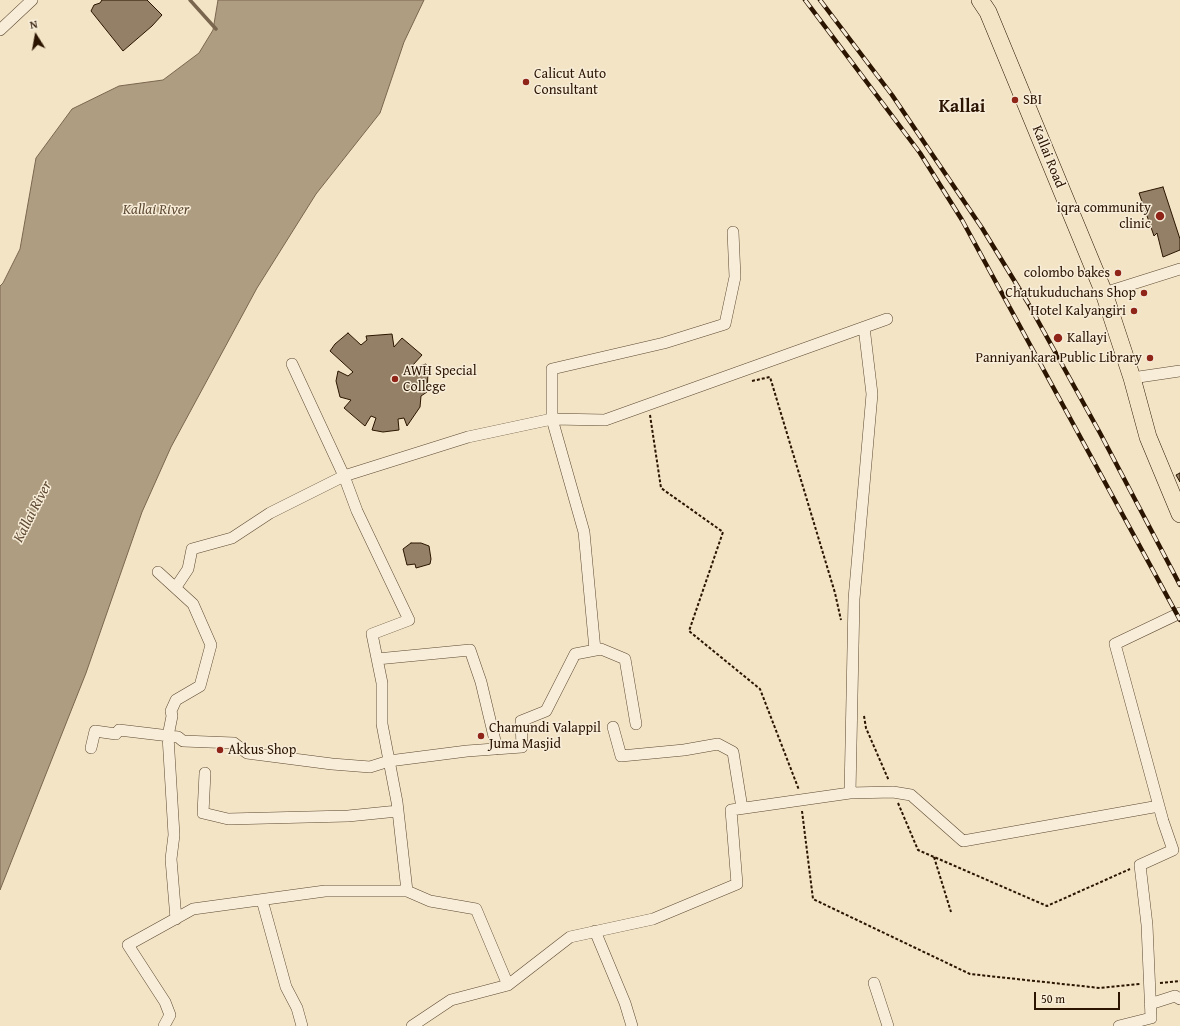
<!DOCTYPE html>
<html>
<head>
<meta charset="utf-8">
<style>
	body { margin:0 }
	#map { position:relative; width:1180px; height:1026px; overflow:hidden; background:#f3e4c5; font-family:"Gentium Book Plus",serif }
	canvas { display:block }
	.north { position:absolute; left:16px; top:16px; width:40px; height:40px; -webkit-text-stroke:3px #f7edd9; paint-order:stroke; rotate:349deg; font-size:11px; font-weight:700; line-height:16px; text-align:center; color:#2b1400 }
	.north::after { content:''; display:block; margin:auto; width:14px; height:18px; background:#2b1400; clip-path:polygon(50% 0,100% 100%,50% 72%,0 100%) }
	.scale { position:absolute; left:1034px; top:992px; width:86px; height:18px; box-sizing:border-box; border:2px solid #2b1400; border-top:0; padding-left:5px; font-size:12px; line-height:14px; white-space:nowrap; color:#2b1400; -webkit-text-stroke:3px #f7edd9; paint-order:stroke }
</style>
</head>
<body>
<div id="map">
<canvas width="1180" height="1026"></canvas>
<div class="north">N</div>
<div class="scale">50 m</div>
</div>
<script>
const ctx = document.querySelector('canvas').getContext('2d');
ctx.lineJoin = 'round';
function paint(path, color) { ctx.fillStyle = color; ctx.fill(path, 'evenodd'); }
const poly = rows => new Path2D(rows.map(r => 'M' + r).join(''));
function trace(path, color, width, dash) { ctx.strokeStyle = color; ctx.lineWidth = width; ctx.lineCap = dash ? 'butt' : 'round'; ctx.setLineDash(dash || []); ctx.stroke(path); }
function write(font, color, halo, rows, align = 'center') {
  ctx.font = font + ' "Gentium Book Plus",serif'; ctx.lineWidth = 3; ctx.setLineDash([]); ctx.textBaseline = 'middle'; ctx.strokeStyle = halo; ctx.fillStyle = color; for (const [text, x, y, turn = 0] of rows) {
    ctx.save(); ctx.translate(x, y); ctx.rotate((+turn || 0) * Math.PI / 180); ctx.textAlign = isNaN(turn) ? turn : align; if (halo) ctx.strokeText(text, 0, 0); ctx.fillText(text, 0, 0); ctx.restore();
  }
}
const water = poly([
	[218,0,424,0,404,42,380,113,316,194,257,288,171,447,142,512,86,673,0,890,0,286,3,283,20,249,36,158,72,109,119,86,163,80,199,53,213,30,218,0]
]);
const stream = poly([
	[190,0,216,29]
]);
const building = poly([
	[102,0,147,0,162,15,152,26,123,51,91,11,94,5,100,3,102,0],
	[1163,187,1180,239,1180,250,1163,257,1157,233,1154,236,1139,193,1163,187],
	[348,333,361,345,367,340,366,336,392,334,394,347,402,338,422,355,413,365,416,367,426,364,428,373,427,392,421,396,420,407,407,426,404,418,398,419,399,430,383,432,372,430,376,418,371,416,365,426,344,408,351,400,340,397,336,381,338,371,348,376,353,372,330,351,335,344,348,333],
	[1180,473,1180,482,1176,475,1180,473],
	[411,543,421,543,429,546,431,559,430,564,416,568,415,564,407,565,403,549,411,543]
]);
const path = poly([
	[752,381,770,377,835,593,841,620],
	[650,415,661,488,723,532,689,631,760,689,799,790],
	[864,716,866,728,889,781],
	[898,803,918,850,1047,906,1130,869],
	[802,811,813,899,970,974,1100,988,1140,984],
	[934,857,951,912],
	[1160,983,1180,981]
]);
const minor = poly([
	[0,30,32,0],
	[1104,293,1180,269],
	[1132,378,1180,371],
	[158,572,193,604,211,645,200,686,176,700,171,711,172,716,168,736,174,835,171,859,176,919],
	[176,587,188,569,192,549,232,538,270,513,344,476,292,364],
	[595,650,584,532,552,419,605,420,887,319],
	[377,659,470,650,481,682,497,749],
	[613,727,621,756,684,750,718,744,733,752,742,808],
	[91,748,95,731,116,734,119,730,178,737,183,741,234,743,247,753,332,764,370,767,389,761,467,751,522,747,521,721,546,711,575,654,601,649,625,659,636,724],
	[205,773,203,813,228,819,348,816,398,811],
	[850,793,854,599,872,394,864,327],
	[407,891,430,901,476,909,508,985,570,937,653,919,737,884,731,810,850,793,893,792,911,795,963,841,1159,806],
	[262,900,286,987,297,1008,302,1026],
	[595,931,625,1003,632,1026],
	[874,983,888,1026],
	[1150,1004,1175,996,1180,999],
	[164,1026,170,1015,165,1002,128,945,193,909,325,891,407,891,397,802,382,724,382,683,372,634,409,620,357,511,344,476,468,437,552,419,552,369,664,343,725,324,735,277,733,232],
	[412,1026,451,1000,508,985],
	[1119,1026,1151,1018,1147,925,1140,865,1173,850,1163,821,1115,644,1180,613]
]);
const primary = poly([
	[980,0,988,12,1104,293,1132,378,1148,437,1180,514]
]);
const rail = poly([
	[805,0,920,153,962,220,1180,620],
	[820,0,892,95,982,228,1028,303,1100,433,1180,585]
]);
const markers = [
	[526,82,4,"#8f2418"],
	[1015,100,4,"#8f2418"],
	[1160,216,5,"#8f2418"],
	[1118,273,4,"#8f2418"],
	[1144,293,4,"#8f2418"],
	[1134,311,4,"#8f2418"],
	[1058,338,5,"#8f2418"],
	[1150,358,4,"#8f2418"],
	[395,379,4,"#8f2418"],
	[481,736,4,"#8f2418"],
	[220,750,4,"#8f2418"]
];
const poiNames = [
	["Calicut Auto",534,74],
	["Consultant",534,90],
	["SBI",1023,100],
	["iqra community",1151,208,"right"],
	["clinic",1151,224,"right"],
	["colombo bakes",1110,273,"right"],
	["Chatukuduchans Shop",1136,293,"right"],
	["Hotel Kalyangiri",1126,311,"right"],
	["Kallayi",1067,338],
	["Panniyankara Public Library",1142,358,"right"],
	["AWH Special",403,371],
	["College",403,387],
	["Chamundi Valappil",489,728],
	["Juma Masjid",489,744],
	["Akkus Shop",228,750]
];
const streetNames = [
	["Kallai Road",1048,157,68]
];
const waterNames = [
	["Kallai River",156,210],
	["Kallai River",33,512,-63]
];
const districtNames = [
	["Kallai",962,107]
];
paint(water, '#af9d82');
trace(water, '#7a664e', 1);
trace(stream, '#7a664e', 3.5);
paint(building, '#938066');
trace(building, '#2b1400', 1);
trace(minor, '#5d4831', 12);
trace(primary, '#2b1400', 18);
trace(path, '#2b1400', 2, [3, 2]);
trace(minor, '#f7edd9', 11);
trace(primary, '#f3e4c5', 17);
trace(rail, '#2b1400', 4.5);
trace(rail, '#f7edd9', 3, [9]);
for (const [x, y, r, color] of markers) { const dot = new Path2D(); dot.arc(x, y, r, 0, 2 * Math.PI); ctx.fillStyle = color; ctx.fill(dot); trace(dot, '#f7edd9', 1.5); }
write('14px', '#2b1400', '#f7edd9', poiNames, 'left');
write('14px', '#2b1400', '#f7edd9', streetNames);
write('italic 15px', '#604b34', '#f7edd9', waterNames);
write('bold 18px', '#2b1400', '#f7edd9', districtNames);
</script>
</body>
</html>
